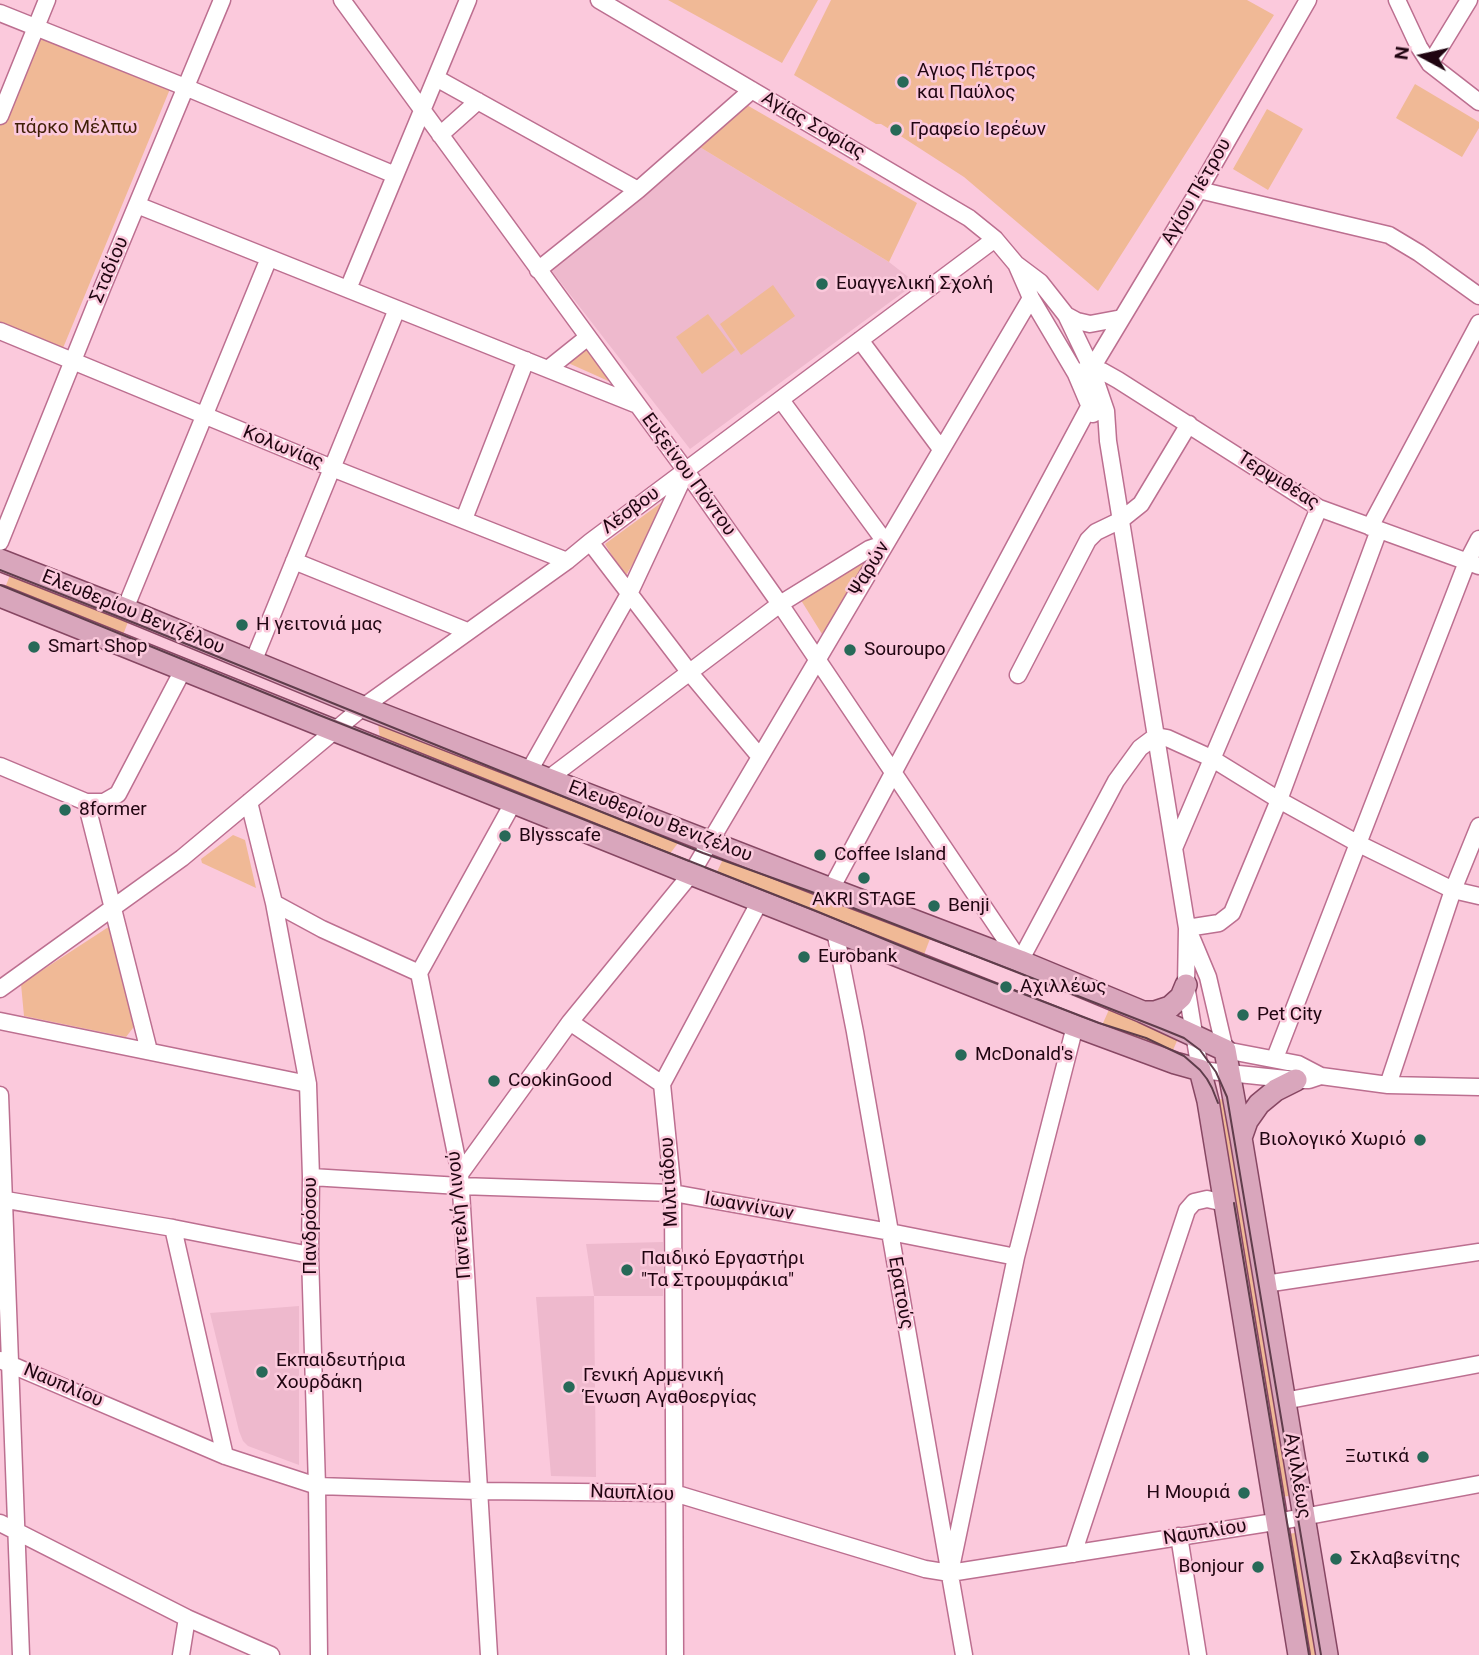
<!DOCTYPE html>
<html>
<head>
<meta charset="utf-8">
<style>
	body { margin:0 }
	#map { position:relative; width:1479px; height:1655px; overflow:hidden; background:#fbc9dc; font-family:Roboto,sans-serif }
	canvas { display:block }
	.north { position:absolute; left:1388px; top:21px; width:70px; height:70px; -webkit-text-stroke:5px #fbc9dc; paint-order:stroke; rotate:278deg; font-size:19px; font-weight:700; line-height:28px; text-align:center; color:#200511 }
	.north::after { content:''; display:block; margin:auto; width:24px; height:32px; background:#200511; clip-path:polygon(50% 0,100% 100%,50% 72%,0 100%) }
</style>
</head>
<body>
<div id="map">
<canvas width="1479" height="1655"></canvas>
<div class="north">N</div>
</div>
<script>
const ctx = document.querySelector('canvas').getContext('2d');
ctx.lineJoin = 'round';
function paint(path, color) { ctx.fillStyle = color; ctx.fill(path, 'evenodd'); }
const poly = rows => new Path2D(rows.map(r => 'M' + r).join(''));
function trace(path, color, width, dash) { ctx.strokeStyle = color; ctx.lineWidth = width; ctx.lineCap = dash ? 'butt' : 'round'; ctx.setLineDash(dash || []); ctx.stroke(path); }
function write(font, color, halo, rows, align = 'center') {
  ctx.font = font + ' Roboto,sans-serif'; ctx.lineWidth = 5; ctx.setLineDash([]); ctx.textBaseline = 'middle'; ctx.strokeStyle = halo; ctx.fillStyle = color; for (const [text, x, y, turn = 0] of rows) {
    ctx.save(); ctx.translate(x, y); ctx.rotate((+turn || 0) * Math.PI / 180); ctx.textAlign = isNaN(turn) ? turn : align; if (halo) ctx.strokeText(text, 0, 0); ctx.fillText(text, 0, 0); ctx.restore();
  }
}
const built = poly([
	[698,146,889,262,916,283,690,449,551,270],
	[663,1242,663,1296,594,1296,596,1477,551,1476,536,1297,594,1296,586,1244],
	[299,1306,299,1465,248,1446,243,1441,239,1431,210,1313]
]);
const green = poly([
	[668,0,818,0,782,63],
	[831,0,1247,0,1274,15,1098,291,964,177,899,135,881,124,876,124,794,75],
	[38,34,170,89,63,348,0,322,0,126],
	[1415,84,1479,122,1479,128,1462,157,1396,118],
	[745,104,917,203,889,262,698,146],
	[1267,109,1303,129,1268,190,1233,169],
	[773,285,795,316,741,355,720,324],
	[708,314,735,350,702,374,676,337],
	[586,347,615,384,566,362],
	[669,497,667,507,625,577,605,544],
	[855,561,864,562,865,568,822,634,799,597],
	[12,570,130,617,121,640,3,593],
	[377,717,681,839,666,859,381,745],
	[233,835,245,840,256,888,202,863,201,859],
	[724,857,931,936,922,960,714,878],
	[110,926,136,1024,126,1037,24,1016,21,984],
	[1111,1005,1180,1034,1170,1057,1100,1030],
	[1230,1098,1296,1495,1281,1497,1214,1100],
	[1303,1532,1323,1655,1306,1655,1287,1534]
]);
const minor = poly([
	[342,0,686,471,780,604,1020,961,1116,781,1140,748,1156,736],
	[599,0,969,218,995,239,1016,264,1040,282,1066,315,1091,367,1106,411,1108,441,1187,928,1186,985,1200,1070,1296,1080,1309,1080,1321,1076,1388,1085,1479,1087],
	[1397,0,1419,47,1430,64,1479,102],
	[0,13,185,87,395,175],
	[1430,64,1469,0],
	[436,78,638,190],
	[0,116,47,0],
	[440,135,478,101],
	[1199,190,1389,235,1419,253,1479,296],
	[137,205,635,404],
	[1017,266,1031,298,1076,374,1093,414],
	[538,270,638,190,752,90],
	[348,289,468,0],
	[1066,315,1077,321,1090,324,1122,318],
	[0,331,332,468,567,561],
	[860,340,941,449],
	[1091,367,1102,371,1118,380,1319,508,1479,566],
	[548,369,588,337],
	[1076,374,1091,367,1098,358,1199,190,1308,0],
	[464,519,526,360],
	[1370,527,1479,323],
	[0,542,103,286,222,0],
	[590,542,690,673,760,757],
	[294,561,467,631],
	[125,609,269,258],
	[253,662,397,309],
	[1018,675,1088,540,1096,532,1121,520,1141,504,1189,424],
	[1156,736,1167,738,1211,758,1279,800,1357,843,1453,890,1479,896],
	[0,766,86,802,104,802,118,794,183,670],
	[529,771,629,594,685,474],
	[548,779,780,604,869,549,886,543,781,400],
	[86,802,149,1051],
	[249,802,274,903,308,1084,311,1177,310,1255,317,1486,319,1655],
	[1175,846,1319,508],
	[831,889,1089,407],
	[274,903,322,929,419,973],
	[1187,928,1219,923,1232,913,1279,800,1379,530],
	[835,931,855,1032,964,1655],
	[1190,934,1208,977,1225,1050,1298,1064,1321,1076],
	[0,989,182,858,363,707,567,561,590,542,995,239],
	[0,1021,308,1084],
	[570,1022,662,1084],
	[1275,1058,1467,562,1479,539],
	[1388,1085,1453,890,1479,826],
	[0,1095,21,1655],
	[460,1174,570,1022,691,874,1031,298],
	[311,1177,460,1186,673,1193,890,1232,1016,1257],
	[0,1199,173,1228,310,1255],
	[173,1228,225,1456],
	[1265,1284,1479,1252],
	[0,1360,225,1456,317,1486,479,1491,674,1493,925,1569,950,1573,1287,1520,1479,1484],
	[1284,1401,1479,1364],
	[0,1523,187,1618,271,1655],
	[1179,1536,1198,1655],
	[1073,1554,1187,1210,1194,1202,1207,1199,1225,1203],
	[952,1563,1016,1257,1075,1026],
	[181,1655,187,1618],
	[489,1655,460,1174,419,973,513,803],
	[675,1655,673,1193,662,1084,760,901]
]);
const major = poly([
	[0,560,125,609,363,707,831,889,1020,961,1143,1012,1225,1050,1241,1138,1327,1655],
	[0,596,691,874,1075,1026,1175,1063,1200,1070,1208,1101,1299,1655],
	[1143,1012,1155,1012,1170,1007,1181,997,1186,985],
	[1241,1138,1247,1121,1259,1104,1276,1090,1296,1080]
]);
const tram = poly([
	[0,570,137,624,703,853,820,895,1162,1029,1184,1038,1200,1050,1216,1072,1227,1097,1321,1655],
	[0,585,319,715,816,911,925,956,1099,1023,1146,1038,1184,1056,1200,1070,1207,1079,1212,1088,1218,1103],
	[1234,1203,1309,1655]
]);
const markers = [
	[903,82,7,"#276958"],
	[896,130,7,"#276958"],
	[822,284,7,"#276958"],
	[242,625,7,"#276958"],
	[34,647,7,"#276958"],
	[850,650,7,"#276958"],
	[65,810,7,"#276958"],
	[505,836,7,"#276958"],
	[820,855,7,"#276958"],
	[864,878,7,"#276958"],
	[934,906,7,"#276958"],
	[804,957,7,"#276958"],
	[1006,987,7,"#276958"],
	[1243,1015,7,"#276958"],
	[961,1055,7,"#276958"],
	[494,1081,7,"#276958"],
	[1420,1140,7,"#276958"],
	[627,1270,7,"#276958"],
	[262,1372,7,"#276958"],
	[569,1387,7,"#276958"],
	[1423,1457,7,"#276958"],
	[1244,1493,7,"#276958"],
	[1336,1559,7,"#276958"],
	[1258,1567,7,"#276958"]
];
const poiNames = [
	["Αγιος Πέτρος",917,71],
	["και Παύλος",917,93],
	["Γραφείο Ιερέων",910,130],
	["Ευαγγελική Σχολή",836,284],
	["Η γειτονιά μας",256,625],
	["Smart Shop",48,647],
	["Souroupo",864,650],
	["8former",79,810],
	["Blysscafe",519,836],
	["Coffee Island",834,855],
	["AKRI STAGE",864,900,"center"],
	["Benji",948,906],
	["Eurobank",818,957],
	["Αχιλλέως",1020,987],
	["Pet City",1257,1015],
	["McDonald's",975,1055],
	["CookinGood",508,1081],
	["Βιολογικό Χωριό",1406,1140,"right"],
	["Παιδικό Εργαστήρι",641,1259],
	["\"Τα Στρουμφάκια\"",641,1281],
	["Εκπαιδευτήρια",276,1361],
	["Χουρδάκη",276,1383],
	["Γενική Αρμενική",583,1376],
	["Ένωση Αγαθοεργίας",583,1398],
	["Ξωτικά",1409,1457,"right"],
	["Η Μουριά",1230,1493,"right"],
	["Σκλαβενίτης",1350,1559],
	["Bonjour",1244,1567,"right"]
];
const streetNames = [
	["Αγίας Σοφίας",813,126,30],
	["Αγίου Πέτρου",1197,192,-60],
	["Σταδίου",110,270,-67],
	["Κολωνίας",283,448,22],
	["Ευξείνου Πόντου",688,475,54],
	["Τερψιθέας",1278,481,32],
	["Λέσβου",631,511,-36],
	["Ψαρών",870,569,-59],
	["Ελευθερίου Βενιζέλου",133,613,22],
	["Ελευθερίου Βενιζέλου",660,822,21],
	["Μιλτιάδου",670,1182,-93],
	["Ιωαννίνων",749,1207,10],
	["Παντελή Λινού",460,1215,-95],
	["Πανδρόσου",311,1226,-90],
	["Ερατούς",900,1293,80],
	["Ναυπλίου",63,1386,23],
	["Αχιλλέως",1297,1476,81],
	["Ναυπλίου",632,1494,2],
	["Ναυπλίου",1205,1533,-9]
];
const parkNames = [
	["πάρκο Μέλπω",76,128]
];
paint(built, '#eeb9cd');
paint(green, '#f0b996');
trace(minor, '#bc6f90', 19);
trace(major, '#874763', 24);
trace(minor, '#fff', 16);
trace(major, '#d9a6bc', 21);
trace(tram, '#5f3d4b', 2);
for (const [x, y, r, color] of markers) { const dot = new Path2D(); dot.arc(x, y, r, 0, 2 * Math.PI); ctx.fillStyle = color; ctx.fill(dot); trace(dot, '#fbc9dc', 2.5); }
write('19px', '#200511', '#fbc9dc', poiNames, 'left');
write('19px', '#200511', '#fbc9dc', streetNames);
write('19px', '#401f07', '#fbc9dc', parkNames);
</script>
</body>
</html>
